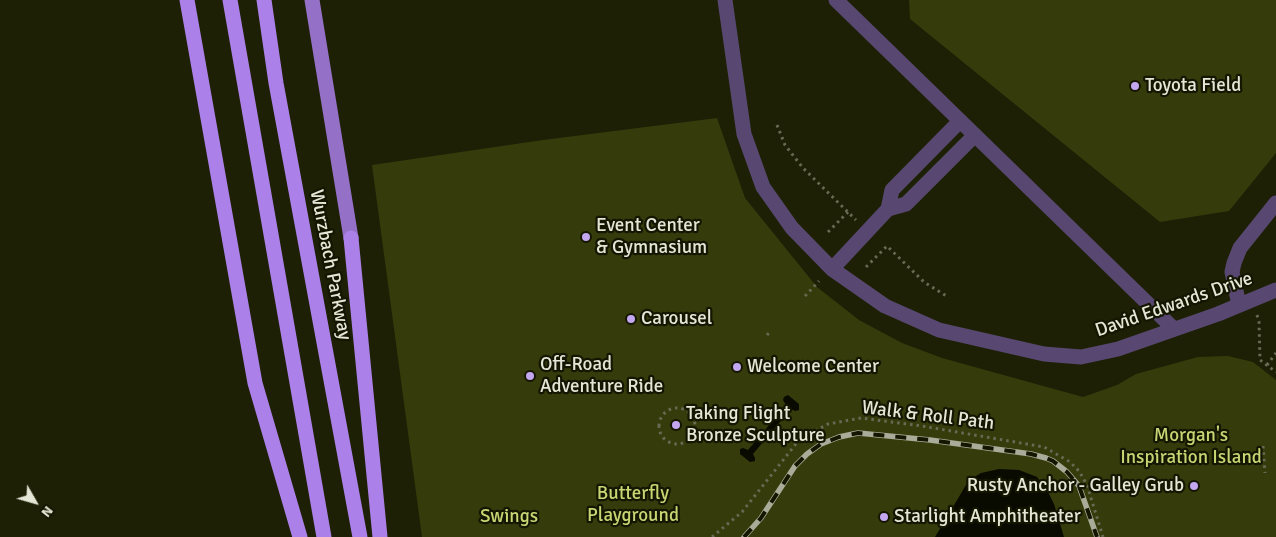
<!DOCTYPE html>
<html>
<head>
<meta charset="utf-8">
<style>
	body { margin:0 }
	#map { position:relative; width:1276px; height:537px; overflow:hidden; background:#1d2005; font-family:Signika,sans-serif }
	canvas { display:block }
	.north { position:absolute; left:10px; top:477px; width:50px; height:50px; -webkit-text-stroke:4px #141600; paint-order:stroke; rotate:128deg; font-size:14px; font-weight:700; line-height:20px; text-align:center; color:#e4e7d6 }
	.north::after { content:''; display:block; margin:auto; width:18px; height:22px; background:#e4e7d6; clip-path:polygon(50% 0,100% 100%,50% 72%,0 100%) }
</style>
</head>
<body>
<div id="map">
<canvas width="1276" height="537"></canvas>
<div class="north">N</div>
</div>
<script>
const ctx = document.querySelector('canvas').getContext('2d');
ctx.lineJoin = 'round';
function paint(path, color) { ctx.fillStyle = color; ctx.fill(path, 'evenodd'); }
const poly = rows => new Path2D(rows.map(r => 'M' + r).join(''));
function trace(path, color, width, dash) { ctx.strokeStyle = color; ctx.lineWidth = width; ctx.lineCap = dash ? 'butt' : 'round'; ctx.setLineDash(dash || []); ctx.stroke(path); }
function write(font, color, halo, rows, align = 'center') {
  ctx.font = font + ' Signika,sans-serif'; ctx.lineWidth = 4.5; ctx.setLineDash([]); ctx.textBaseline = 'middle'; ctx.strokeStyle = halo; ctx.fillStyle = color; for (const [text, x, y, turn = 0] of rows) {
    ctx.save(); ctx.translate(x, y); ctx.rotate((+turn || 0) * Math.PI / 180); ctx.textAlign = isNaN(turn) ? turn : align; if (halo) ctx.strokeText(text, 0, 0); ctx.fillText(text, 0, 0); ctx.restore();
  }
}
const green = poly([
	[909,0,1276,0,1276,153,1229,211,1160,222,910,19],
	[717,118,745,198,817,287,859,320,902,343,942,358,1083,397,1117,385,1136,374,1198,357,1228,356,1253,362,1276,380,1276,537,422,537,372,165,543,140]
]);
const water = poly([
	[788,395,799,404,799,410,795,411,791,409,753,454,755,458,755,461,750,462,740,454,740,449,743,448,748,450,786,405,783,400,784,397],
	[999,469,1019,470,1037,477,1047,490,1054,504,1064,537,935,537,969,480,981,473]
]);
const path = poly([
	[777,125,785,145,803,168,856,220],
	[828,232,848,212],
	[866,267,887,246,924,282,948,297],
	[805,296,819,281],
	[1257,315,1259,322,1260,360,1276,372],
	[767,335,769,333],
	[1267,365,1276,353],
	'659 426a18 18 0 1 1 36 0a18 18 0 1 1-36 0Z',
	[1263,446,1265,473],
	[712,537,742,512,799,440,828,424,861,418,922,426,1044,447,1070,462,1079,471,1087,485,1103,537]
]);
const minor = poly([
	[725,0,744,134,763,187,792,228,832,269,885,306,939,330,1044,354,1081,357,1118,349,1218,314,1276,290],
	[836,0,1174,329],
	[888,209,906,204,975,135],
	[832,269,888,209,892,190,960,121],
	[1239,305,1232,272,1234,263,1240,248,1276,203]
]);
const major = poly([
	[312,0,351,238]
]);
const highway = poly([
	[187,0,255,383,300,537],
	[230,0,324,537],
	[264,0,276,83,360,537],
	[351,238,380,537]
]);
const rail = poly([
	[744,537,761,518,795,466,807,454,821,444,839,437,858,433,930,440,1031,454,1046,458,1053,461,1067,472,1079,486,1097,537]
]);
const markers = [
	[1135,86,5,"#c4a7f1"],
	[586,237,5,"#c4a7f1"],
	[631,319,5,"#c4a7f1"],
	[737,367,5,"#c4a7f1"],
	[530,376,5,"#c4a7f1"],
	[676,425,5,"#c4a7f1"],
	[1194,486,5,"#c4a7f1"],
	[884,517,5,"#c4a7f1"]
];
const poiNames = [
	["Toyota Field",1145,86],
	["Event Center",596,226],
	["& Gymnasium",596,248],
	["Carousel",641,319],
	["Off-Road",540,365],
	["Adventure Ride",540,387],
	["Welcome Center",747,367],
	["Taking Flight",686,414],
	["Bronze Sculpture",686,436],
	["Rusty Anchor - Galley Grub",1184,486,"right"],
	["Starlight Amphitheater",894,517]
];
const streetNames = [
	["Wurzbach Parkway",330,265,79],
	["David Edwards Drive",1174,305,-19],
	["Walk & Roll Path",928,416,7]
];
const parkNames = [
	["Morgan's",1191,436],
	["Inspiration Island",1191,458],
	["Butterfly",633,494],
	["Playground",633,516],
	["Swings",509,517]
];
paint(green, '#363b0c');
paint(water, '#090b00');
trace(path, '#686b54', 3, [2.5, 4]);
trace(minor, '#584871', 15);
trace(major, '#9470c6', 15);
trace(highway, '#ab80e8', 15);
trace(rail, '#a9ac98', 5.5);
trace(rail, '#141600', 4, [11]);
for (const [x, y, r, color] of markers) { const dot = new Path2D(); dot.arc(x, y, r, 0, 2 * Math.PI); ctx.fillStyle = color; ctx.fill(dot); trace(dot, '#141600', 2); }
write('19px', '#e4e7d6', '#141600', poiNames, 'left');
write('19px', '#e4e7d6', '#141600', streetNames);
write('19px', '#c8d573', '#141600', parkNames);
</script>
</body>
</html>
